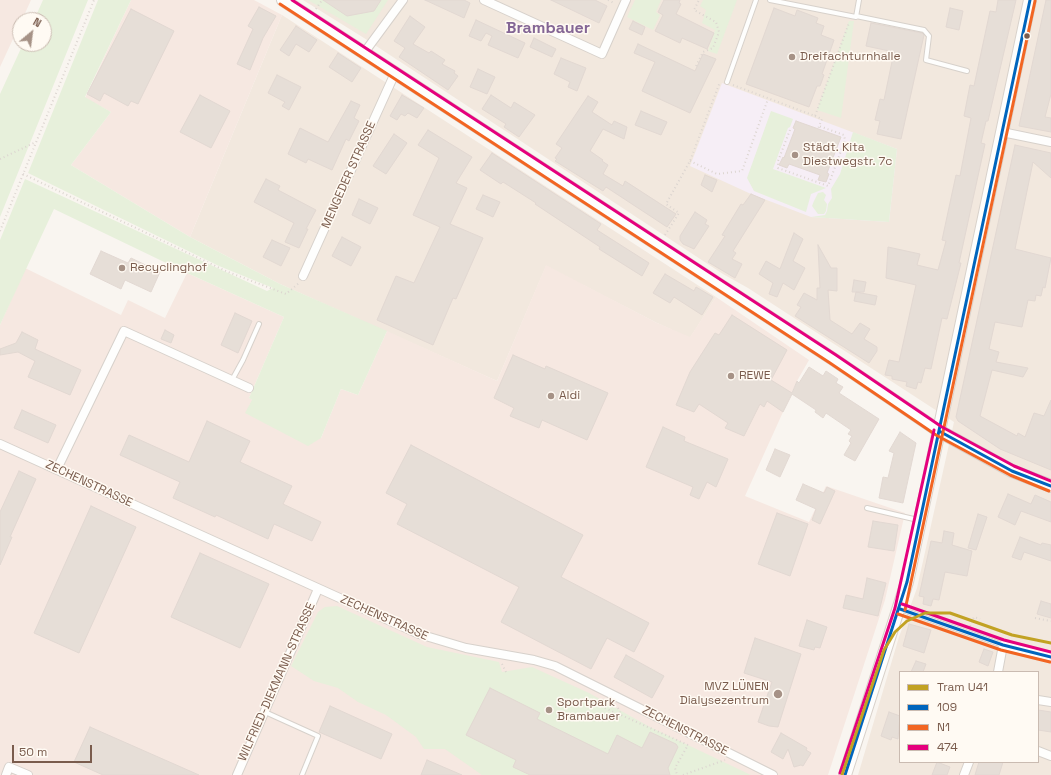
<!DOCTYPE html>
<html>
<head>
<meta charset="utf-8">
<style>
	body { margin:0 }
	#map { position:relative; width:1051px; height:775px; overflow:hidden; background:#f9f5f0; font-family:"Space Grotesk",sans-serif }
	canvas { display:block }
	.legend { position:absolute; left:899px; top:671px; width:140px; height:92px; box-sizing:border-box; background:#fffaf3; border:1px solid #cabbb1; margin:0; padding:5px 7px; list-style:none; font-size:12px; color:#7a5c4d }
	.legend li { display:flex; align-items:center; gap:8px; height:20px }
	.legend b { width:20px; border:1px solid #cabbb1 }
	.north { position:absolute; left:12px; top:12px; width:40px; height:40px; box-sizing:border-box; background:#fffaf3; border:1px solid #cabbb1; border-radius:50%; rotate:29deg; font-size:11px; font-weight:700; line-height:16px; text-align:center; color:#7a5c4d }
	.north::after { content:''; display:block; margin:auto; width:14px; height:18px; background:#a69286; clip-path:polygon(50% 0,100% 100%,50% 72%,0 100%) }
	.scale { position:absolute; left:12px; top:745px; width:80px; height:18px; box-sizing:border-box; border:2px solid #7a5c4d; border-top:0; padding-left:5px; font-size:12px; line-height:14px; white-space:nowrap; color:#7a5c4d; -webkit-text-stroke:3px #fffaf3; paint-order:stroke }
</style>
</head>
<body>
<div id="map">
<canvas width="1051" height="775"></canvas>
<ul class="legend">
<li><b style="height:5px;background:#c2a223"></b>Tram U41</li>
<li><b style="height:5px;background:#0065bd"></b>109</li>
<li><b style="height:5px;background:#f26522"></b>N1</li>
<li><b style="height:5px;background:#e5007d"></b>474</li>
</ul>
<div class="north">N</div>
<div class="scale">50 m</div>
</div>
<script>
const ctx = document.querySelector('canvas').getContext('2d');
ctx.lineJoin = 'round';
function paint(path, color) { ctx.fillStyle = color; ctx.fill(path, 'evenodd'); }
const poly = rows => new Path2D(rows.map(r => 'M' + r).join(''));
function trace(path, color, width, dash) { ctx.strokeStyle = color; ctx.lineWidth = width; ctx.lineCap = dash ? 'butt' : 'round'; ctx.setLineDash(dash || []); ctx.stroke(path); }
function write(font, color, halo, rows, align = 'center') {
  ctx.font = font + ' "Space Grotesk",sans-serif'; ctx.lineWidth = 3; ctx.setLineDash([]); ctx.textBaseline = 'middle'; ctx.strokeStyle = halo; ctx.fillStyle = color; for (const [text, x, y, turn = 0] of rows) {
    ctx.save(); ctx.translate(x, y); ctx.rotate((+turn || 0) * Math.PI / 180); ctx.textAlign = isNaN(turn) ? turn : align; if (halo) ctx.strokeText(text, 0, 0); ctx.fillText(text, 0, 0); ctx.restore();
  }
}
const residential = poly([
	[303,0,1051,0,1051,775,858,775,899,637,917,588,954,422,748,288,723,274,364,38],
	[900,672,1038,672,1038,762,900,762],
	[282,15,716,297,690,338,657,323,546,266,497,381,280,284,190,237]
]);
const commercial = poly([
	[0,0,31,0,22,20,20,20,20,24,0,67],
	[131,0,254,0,282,15,190,237,71,165,111,112,85,98],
	[546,265,657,323,690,337,716,297,809,360,797,381,745,496,809,522,826,486,905,513,885,600,828,775,0,775,0,325,25,268,121,315,128,300,165,318,187,273,284,317,249,398,321,438,341,389,358,395,387,331,497,381]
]);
const education = poly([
	[722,83,897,149,889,222,811,217,751,194,690,166]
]);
const green = poly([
	[43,0,88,0,0,217,0,94,23,44,44,44,44,20,34,20],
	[98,0,131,0,85,97,111,112,71,165,190,237,280,284,387,331,358,395,341,389,321,438,308,446,245,413,252,400,249,398,284,317,187,273,54,209,0,325,0,240,25,179,267,291,273,288,219,266,28,173],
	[308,0,388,0,366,34],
	[635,0,661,0,656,12,660,15,653,30,627,17],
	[703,0,737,0,717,54,708,51,715,30,702,23,706,10,700,6],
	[849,21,854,21,841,118,817,110],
	[771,111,793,119,790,127,788,128,773,169,826,188,811,194,806,212,754,191,747,178],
	[853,132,897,149,889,222,811,217,825,215,827,211,828,204,832,198,831,189,840,174],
	[823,192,826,195,824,200,827,204,826,211,824,214,818,214,812,206,814,201,818,193],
	[337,606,427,647,499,662,502,672,532,667,589,693,650,727,751,775,482,775,445,749,424,749,416,737,386,715,358,702,338,688,314,681,291,666,318,612,325,607]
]);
const building = poly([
	[323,0,381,0,374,11,347,16,323,0],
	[425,0,464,0,470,3,464,18,425,0],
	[551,0,595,0,607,6,599,23,551,0],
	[664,0,680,0,679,3,681,4,676,14,714,33,707,49,682,38,680,43,655,31,663,15,658,12,664,0],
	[998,0,1016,0,988,121,986,121,981,143,985,144,959,263,961,263,947,319,942,318,931,369,925,368,921,383,918,382,916,389,906,386,907,382,892,379,892,376,885,375,889,360,899,362,916,285,886,278,888,247,920,254,917,265,938,270,946,241,942,240,956,175,960,176,971,118,964,116,970,85,974,86,990,11,996,12,998,0],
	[1046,0,1051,0,1051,94,1045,117,1051,118,1051,132,1019,126,1046,0],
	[259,7,276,16,263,38,250,70,237,64,253,29,248,26,259,7],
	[774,8,795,16,797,10,818,18,816,23,824,26,821,35,834,40,822,74,824,75,820,86,817,86,809,107,746,84,774,8],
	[950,8,963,11,959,30,946,27,950,8],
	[131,9,174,31,138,104,131,101,128,106,104,93,100,101,87,94,131,9],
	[410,16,425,27,413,44,429,53,431,51,445,60,442,64,455,71,454,73,458,76,448,90,399,57,405,48,394,41,410,16],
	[476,20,525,43,518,58,488,45,492,36,486,33,481,41,469,36,476,20],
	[633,21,645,27,642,35,629,29,633,21],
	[871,23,922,33,924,35,901,139,877,134,880,121,875,120,880,99,884,100,894,52,866,46,871,23],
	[296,26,317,40,309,52,296,44,289,56,280,50,296,26],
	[534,38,556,49,552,57,530,47,534,38],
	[638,44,695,71,703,54,716,59,690,113,642,91,655,62,634,53,638,44],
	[338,53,361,68,352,82,329,67,338,53],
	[561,58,586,68,577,91,568,87,570,82,554,74,561,58],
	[478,69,495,77,487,94,470,87,478,69],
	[277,75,301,87,289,110,282,106,285,102,268,93,277,75],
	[200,95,230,111,211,148,180,132,200,95],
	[402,95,424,108,417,118,408,113,405,116,401,114,397,120,390,116,402,95],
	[491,95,511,108,514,102,535,115,519,137,504,127,506,124,482,109,491,95],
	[588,96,598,102,592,112,612,125,614,121,627,127,624,139,603,129,590,151,603,160,602,161,608,165,603,174,623,186,625,181,676,214,667,227,606,187,603,191,555,161,557,159,555,158,562,148,556,144,588,96],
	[351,101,360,105,354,118,359,121,349,141,346,139,332,170,308,159,306,163,288,154,300,128,328,142,351,101],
	[641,111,667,122,661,135,635,125,641,111],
	[796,121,841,137,827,173,829,174,826,182,818,180,820,175,789,164,787,168,779,165,783,157,784,158,795,129,793,128,796,121],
	[428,130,472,157,456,183,467,188,450,224,483,238,456,299,453,298,433,345,377,320,396,276,414,283,440,227,413,215,439,158,418,145,428,130],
	[394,134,407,143,386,174,373,166,394,134],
	[1015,145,1051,153,1051,178,1033,162,1015,249,1051,258,1045,288,1043,287,1041,296,1036,295,1035,301,1028,300,1022,327,995,322,989,349,999,352,996,362,1028,368,1023,377,992,370,980,416,1017,436,1018,433,1025,437,1034,413,1044,416,1051,400,1051,470,1000,449,958,421,956,417,1015,145],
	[492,153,601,224,597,230,649,263,642,276,599,249,600,247,535,204,536,203,503,182,501,184,480,170,492,153],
	[705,175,717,180,712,192,701,185,705,175],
	[266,179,280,186,278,190,316,210,306,229,308,229,299,248,285,242,294,223,254,202,266,179],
	[751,194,765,200,733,251,736,253,732,259,742,264,735,278,708,262,725,236,722,235,741,204,743,205,751,194],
	[483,195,500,202,493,217,476,209,483,195],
	[359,199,378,208,370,224,352,215,359,199],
	[695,212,707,220,705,224,709,226,694,249,683,244,680,240,680,236,695,212],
	[794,233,803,239,793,261,805,268,794,290,783,283,777,297,769,294,773,283,759,274,766,261,780,269,794,233],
	[342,237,361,247,351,266,332,256,342,237],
	[272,240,290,248,281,266,263,257,272,240],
	[818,245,831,268,837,268,837,291,828,290,830,320,852,334,860,323,870,329,864,339,877,347,877,351,869,363,795,316,801,307,797,305,804,293,817,300,817,288,820,288,818,245],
	[101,251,128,263,131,258,160,272,151,292,125,280,121,289,90,274,101,251],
	[665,274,694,291,696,287,713,297,702,315,674,297,670,303,653,293,665,274],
	[854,280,866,282,864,292,856,292,877,296,875,305,854,301,856,292,852,292,854,280],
	[235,313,252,321,238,353,221,345,235,313],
	[732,315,787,350,771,380,792,393,797,381,799,383,809,367,823,376,826,371,838,379,836,383,843,387,839,393,879,419,855,461,844,455,851,443,849,441,852,436,848,434,851,430,826,413,823,418,815,412,816,410,792,394,783,412,767,401,764,407,760,404,744,436,725,428,728,423,699,404,694,412,676,405,690,372,715,333,719,335,732,315],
	[165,330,174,335,171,343,161,339,165,330],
	[22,332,38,340,35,349,81,370,70,395,28,377,35,361,18,352,0,355,0,349,16,343,22,332],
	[513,355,545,369,546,366,608,393,587,440,542,420,539,428,510,416,514,408,494,398,513,355],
	[22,410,56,425,48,443,14,428,22,410],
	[207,421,250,441,240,462,292,486,283,504,321,522,312,541,274,524,268,539,216,515,215,517,173,498,180,482,120,455,129,435,189,462,207,421],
	[663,427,685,437,684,441,728,459,716,487,707,482,699,499,690,495,693,487,646,467,663,427],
	[900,432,916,443,903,503,879,498,883,477,888,478,894,453,889,451,900,432],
	[411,445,583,535,561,577,649,623,634,652,607,638,591,669,501,622,519,587,397,524,407,504,386,493,411,445],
	[775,449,790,455,780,477,766,470,775,449],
	[19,471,36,479,10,537,12,537,0,565,0,512,19,471],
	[803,484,824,493,827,487,835,491,820,524,812,520,816,509,796,500,803,484],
	[1008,494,1031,504,1035,495,1051,502,1051,522,1021,511,1015,525,998,517,1008,494],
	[91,506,136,527,79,653,34,633,91,506],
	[777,513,808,524,790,576,758,564,777,513],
	[978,514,987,517,976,550,968,548,978,514],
	[873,521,898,525,894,551,868,547,873,521],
	[944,531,954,533,952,545,972,551,967,576,945,572,939,600,933,599,931,606,923,604,924,597,919,596,931,541,942,543,944,531],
	[1020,537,1041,545,1042,543,1051,545,1051,561,1024,552,1021,560,1012,557,1020,537],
	[200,553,269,584,240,648,171,617,200,553],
	[867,578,886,583,878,616,843,608,846,595,863,599,867,578],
	[1041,601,1051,604,1051,618,1037,614,1041,601],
	[807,620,827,627,820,648,815,647,814,650,799,646,807,620],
	[909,624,931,630,924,653,903,646,909,624],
	[755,638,801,654,778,727,769,726,758,722,772,682,744,673,755,638],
	[984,649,993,652,988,666,979,662,984,649],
	[626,655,664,676,652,698,614,677,626,655],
	[916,661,926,664,923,672,911,672,916,661],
	[490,688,540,713,537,719,608,754,617,735,642,748,650,732,676,744,678,747,668,768,670,775,530,775,513,767,516,760,466,735,490,688],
	[330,706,392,734,381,759,319,732,330,706],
	[1038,710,1051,712,1051,732,1038,730,1038,710],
	[889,712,900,716,898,739,892,737,891,740,881,736,889,712],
	[90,727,199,775,103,775,74,762,90,727],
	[781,733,807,748,806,750,811,753,803,766,801,765,794,767,788,749,783,759,771,752,781,733],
	[427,760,462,775,421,775,427,760],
	[937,762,950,767,947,775,932,775,937,762],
	[979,762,1003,762,999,775,975,775,979,762]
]);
const path = poly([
	[608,0,614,3],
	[316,9,322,0],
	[696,66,703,52,713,48,719,32,716,22,694,10,699,0],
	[733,85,815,116,849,23],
	[815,116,822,119,818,129],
	[790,130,778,161,778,168,828,186,845,140,844,135,819,126],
	[0,159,36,142],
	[690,161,717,174,742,171,768,99],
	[23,174,228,272,286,294,299,283],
	[0,231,94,0],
	[665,235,679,213,666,204,690,161,720,82],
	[1035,618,1051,621],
	[970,626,974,617,980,619],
	[502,664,507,674],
	[605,708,620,715],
	[618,708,621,715,688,745,675,768,677,775],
	[683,775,725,760]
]);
const lane = poly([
	[770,0,856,17,859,0],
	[856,16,924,30,929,36,926,60,967,71],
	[727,82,756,0],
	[232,380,243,360,259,324],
	[867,508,918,520],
	[900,609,1003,645],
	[265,712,318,736,302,775]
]);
const street = poly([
	[484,0,602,54,626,0],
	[364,53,403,0],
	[1002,132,1051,142],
	[303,276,395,73],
	[0,444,419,634,466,648,534,660,555,666,773,775],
	[57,469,124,331,249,388],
	[998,672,1003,645,1051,657],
	[1038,700,1051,702],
	[1038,751,1051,756],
	[6,775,9,767,28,775],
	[237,775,318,589],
	[964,775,969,762]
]);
const secondary = poly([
	[283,0,833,359,939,431,1012,471,1051,486],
	[845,775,907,582,1030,0]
]);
const bus1 = poly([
	[939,431,1012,471,1051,486],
	[900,609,1003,645,1051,657],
	[845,775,907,582,1030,0]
]);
const bus2 = poly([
	[280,4,830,363,936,435,1010,475,1049,491],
	[905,610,1035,1],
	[898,614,1001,650,1050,662]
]);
const bus3 = poly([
	[292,0,836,355,942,427,1014,466,1051,481],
	[902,604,1004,640,1051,652],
	[840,773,895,608,934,430]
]);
const tram1 = poly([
	[842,775,884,650,895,632,907,621,925,613,950,613,1012,635,1051,643]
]);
const markers = [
	[1027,36,3.5,"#7a5c4d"],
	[792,57,4,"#a69286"],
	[795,155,4,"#a69286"],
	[122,268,4,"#a69286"],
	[731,376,4,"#a69286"],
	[551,396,4,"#a69286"],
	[778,694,5,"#a69286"],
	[549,710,4,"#a69286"]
];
const poiNames = [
	["Dreifachturnhalle",800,57],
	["Städt. Kita",803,148],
	["Diestwegstr. 7c",803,162],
	["Recyclinghof",130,268],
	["REWE",739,376],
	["Aldi",559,396],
	["MVZ LÜNEN",769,687,"right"],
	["Dialysezentrum",769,701,"right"],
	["Sportpark",557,703],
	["Brambauer",557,717]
];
const streetNames = [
	["MENGEDER STRASSE",349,175,-66],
	["ZECHENSTRASSE",89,484,25],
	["ZECHENSTRASSE",384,618,24],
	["WILFRIED-DIEKMANN-STRASSE",277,682,-66],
	["ZECHENSTRASSE",685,731,27]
];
const districtNames = [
	["Brambauer",548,29]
];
paint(residential, '#f2e8de');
paint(commercial, '#f6e8e1');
paint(education, '#f6eef6');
paint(green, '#e7f0db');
paint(building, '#e6ded7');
trace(building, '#e2d8d2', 1);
trace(lane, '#d7d1cb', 6);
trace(street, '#d7d1cb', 10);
trace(secondary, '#d9d2cb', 14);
trace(path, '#dcd5d0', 2, [1, 3]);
trace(lane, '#fefefd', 4);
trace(street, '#fefefd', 8);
trace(secondary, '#fefefd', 12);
trace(bus1, '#0065bd', 3);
trace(bus2, '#f26522', 3);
trace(bus3, '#e5007d', 3);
trace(tram1, '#c2a223', 3);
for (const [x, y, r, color] of markers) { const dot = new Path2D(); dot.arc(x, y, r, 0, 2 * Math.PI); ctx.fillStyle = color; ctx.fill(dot); trace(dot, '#fffaf3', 1.5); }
write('12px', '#7a5c4d', '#fffaf3', poiNames, 'left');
write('12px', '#7a5c4d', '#fffaf3', streetNames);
write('bold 16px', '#846695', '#fffaf3', districtNames);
</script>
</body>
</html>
